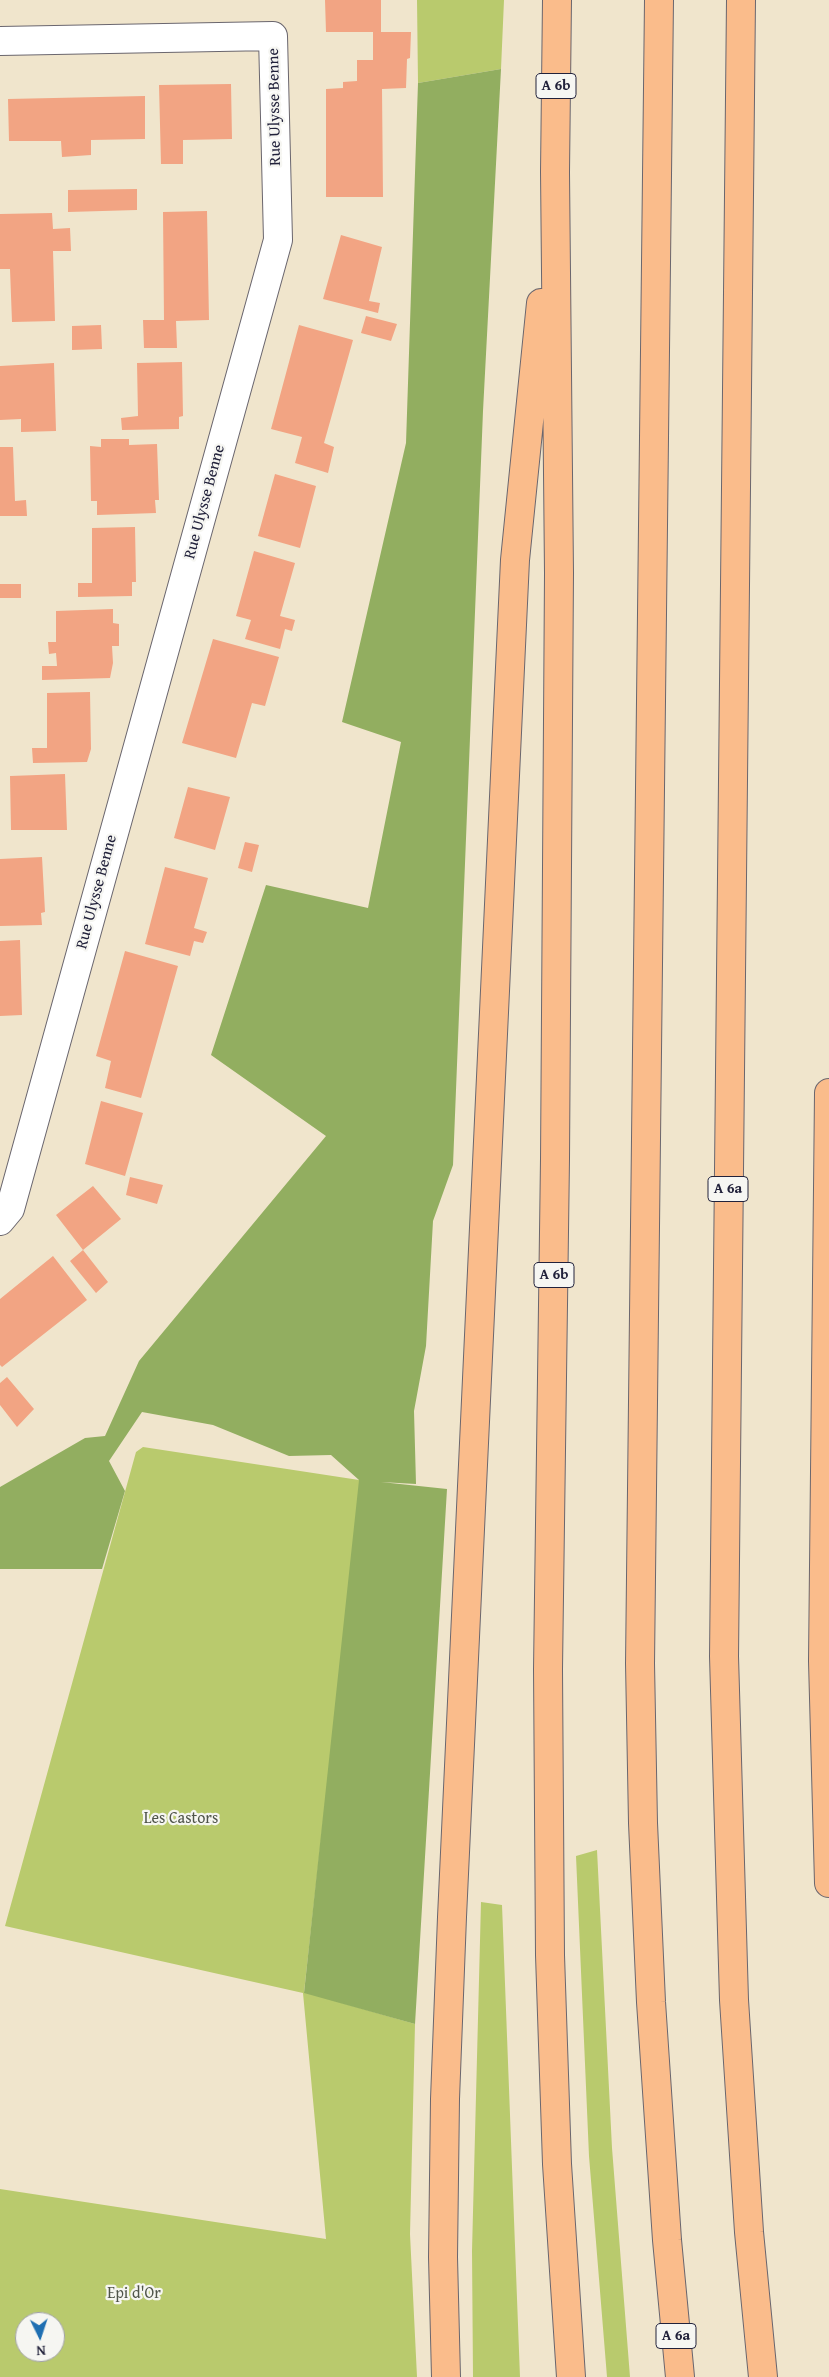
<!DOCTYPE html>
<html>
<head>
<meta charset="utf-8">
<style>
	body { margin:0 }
	#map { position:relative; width:829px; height:2377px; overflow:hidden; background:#f0e5cc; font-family:"Gentium Book Plus",serif }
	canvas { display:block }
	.north { position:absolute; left:15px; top:2312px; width:50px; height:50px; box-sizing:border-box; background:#f6f6f2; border:1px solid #a1a1a9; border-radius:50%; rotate:176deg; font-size:14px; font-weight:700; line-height:20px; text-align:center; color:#22223b }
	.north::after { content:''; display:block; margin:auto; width:18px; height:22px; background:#1f6fb2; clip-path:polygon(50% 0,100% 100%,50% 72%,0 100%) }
</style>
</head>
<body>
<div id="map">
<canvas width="829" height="2377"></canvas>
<div class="north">N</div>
</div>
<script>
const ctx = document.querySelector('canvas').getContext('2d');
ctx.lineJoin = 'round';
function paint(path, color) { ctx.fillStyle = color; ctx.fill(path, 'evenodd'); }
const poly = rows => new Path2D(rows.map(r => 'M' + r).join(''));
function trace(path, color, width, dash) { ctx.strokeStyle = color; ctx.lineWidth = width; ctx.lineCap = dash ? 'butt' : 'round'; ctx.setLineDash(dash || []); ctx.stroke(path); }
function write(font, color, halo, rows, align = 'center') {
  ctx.font = font + ' "Gentium Book Plus",serif'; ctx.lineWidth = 4.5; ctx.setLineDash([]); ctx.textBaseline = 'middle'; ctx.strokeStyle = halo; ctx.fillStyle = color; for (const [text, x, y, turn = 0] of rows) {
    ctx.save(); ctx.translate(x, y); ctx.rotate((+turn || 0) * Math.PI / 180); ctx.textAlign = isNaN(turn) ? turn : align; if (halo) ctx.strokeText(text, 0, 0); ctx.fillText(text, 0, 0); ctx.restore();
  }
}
const green = poly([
	[417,0,504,0,501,69,418,83],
	[143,1447,359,1480,359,1500,304,1992,415,2024,410,2234,417,2377,0,2377,0,2189,326,2239,303,1993,5,1926,136,1452],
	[25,2322,55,2322,55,2352,25,2352],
	[597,1850,612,2148,630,2377,607,2377,589,2156,576,1856],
	[481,1902,502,1905,520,2377,473,2377,472,2251]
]);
const forest = poly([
	[501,69,483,411,453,1165,433,1221,426,1346,414,1411,416,1484,381,1482,447,1489,415,2024,304,1993,359,1480,331,1455,289,1456,213,1425,142,1412,109,1461,125,1491,102,1569,0,1569,0,1487,85,1438,105,1436,139,1361,326,1136,211,1055,266,885,368,908,401,742,342,722,406,443,418,83]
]);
const building = poly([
	[325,0,381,0,381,32,411,32,410,58,407,59,406,88,382,89,383,197,326,197,326,89,343,88,343,82,357,81,357,60,373,60,373,32,326,32],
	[231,84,232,139,183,140,183,164,161,164,159,85],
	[145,96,145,139,91,140,91,155,62,157,61,141,9,141,8,99],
	[137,189,137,210,68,212,68,190],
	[207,211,209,320,176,321,177,348,144,348,143,320,164,320,163,212],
	[52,213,53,229,70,228,71,251,53,251,55,321,12,322,10,269,0,269,0,214],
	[341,235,382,247,369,301,380,303,378,313,323,299],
	[366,316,397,324,391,341,361,333],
	[101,325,102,349,72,350,72,326],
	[299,325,353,340,324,443,334,447,328,473,295,463,302,437,271,429],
	[182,362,183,416,179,417,179,429,122,430,121,418,138,416,137,363],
	[54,363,56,431,21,432,21,419,0,420,0,366],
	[101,439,129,439,129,445,157,444,159,500,155,500,156,513,97,515,97,501,91,501,90,446,101,447],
	[0,447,13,447,15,501,26,500,27,516,0,516],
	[275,474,316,486,300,548,258,536],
	[135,527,136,582,132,582,132,596,78,597,78,583,92,583,92,528],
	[254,551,295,563,280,616,295,620,292,631,285,629,280,649,245,639,251,620,236,616],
	[0,584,21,584,21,598,0,598],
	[113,609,113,623,119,624,119,646,112,646,113,663,110,678,42,680,42,666,57,666,56,653,49,654,48,642,56,642,56,611],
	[213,639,279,657,265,706,252,703,236,758,182,743],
	[90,692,91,749,87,762,33,763,32,748,47,748,47,693],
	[65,774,67,830,11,830,10,776],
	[188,787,230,797,215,850,174,838],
	[245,842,259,845,252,872,238,868],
	[42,857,45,912,41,913,42,925,0,926,0,859],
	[165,867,208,878,194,928,207,932,203,943,194,941,190,956,145,944],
	[20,940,22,1015,0,1016,0,941],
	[125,951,178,966,141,1098,105,1088,111,1061,96,1056],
	[101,1101,143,1113,125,1176,85,1164],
	[130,1177,163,1185,157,1204,126,1195],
	[93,1186,121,1219,83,1250,56,1215],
	[83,1250,108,1282,96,1293,70,1261],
	[53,1256,87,1300,2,1367,0,1365,0,1299],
	[7,1377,34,1409,17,1427,0,1405,0,1383]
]);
const street = poly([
	[0,41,273,36,278,240,10,1209,0,1221]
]);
const highway = poly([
	[557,0,555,172,559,573,555,1159,548,1669,550,1955,557,2164,571,2377],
	[659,0,640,1663,643,1823,651,2002,667,2240,680,2377],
	[741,0,724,1656,734,2000,749,2232,763,2377],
	[829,1093,823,1661,829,1883],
	[446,2377,443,2257,445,2099,452,1917,515,560,541,303]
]);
const shields = [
	[556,86,40],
	[728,1189,40],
	[554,1275,40],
	[676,2336,40]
];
const shieldNames = [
	["A 6b",556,86],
	["A 6a",728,1189],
	["A 6b",554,1275],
	["A 6a",676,2336]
];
const streetNames = [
	["Rue Ulysse Benne",275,107,-91],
	["Rue Ulysse Benne",205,502,-75],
	["Rue Ulysse Benne",97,892,-75]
];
const parkNames = [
	["Les Castors",181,1819],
	["Epi d'Or",134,2294]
];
paint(green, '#b9ca6d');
paint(forest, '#92ae60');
paint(building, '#f2a483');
trace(street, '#6a666e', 30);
trace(highway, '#6a666e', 30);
trace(street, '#fff', 28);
trace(highway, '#fabc8b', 28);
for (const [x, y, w] of shields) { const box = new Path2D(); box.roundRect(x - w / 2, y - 12.5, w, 25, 4); ctx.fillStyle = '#f6f6f2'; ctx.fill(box); trace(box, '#22223b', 1); }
write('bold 15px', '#22223b', null, shieldNames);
write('16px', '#22223b', '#f6f6f2', streetNames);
write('16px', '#4f544a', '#f6f6f2', parkNames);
</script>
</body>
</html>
